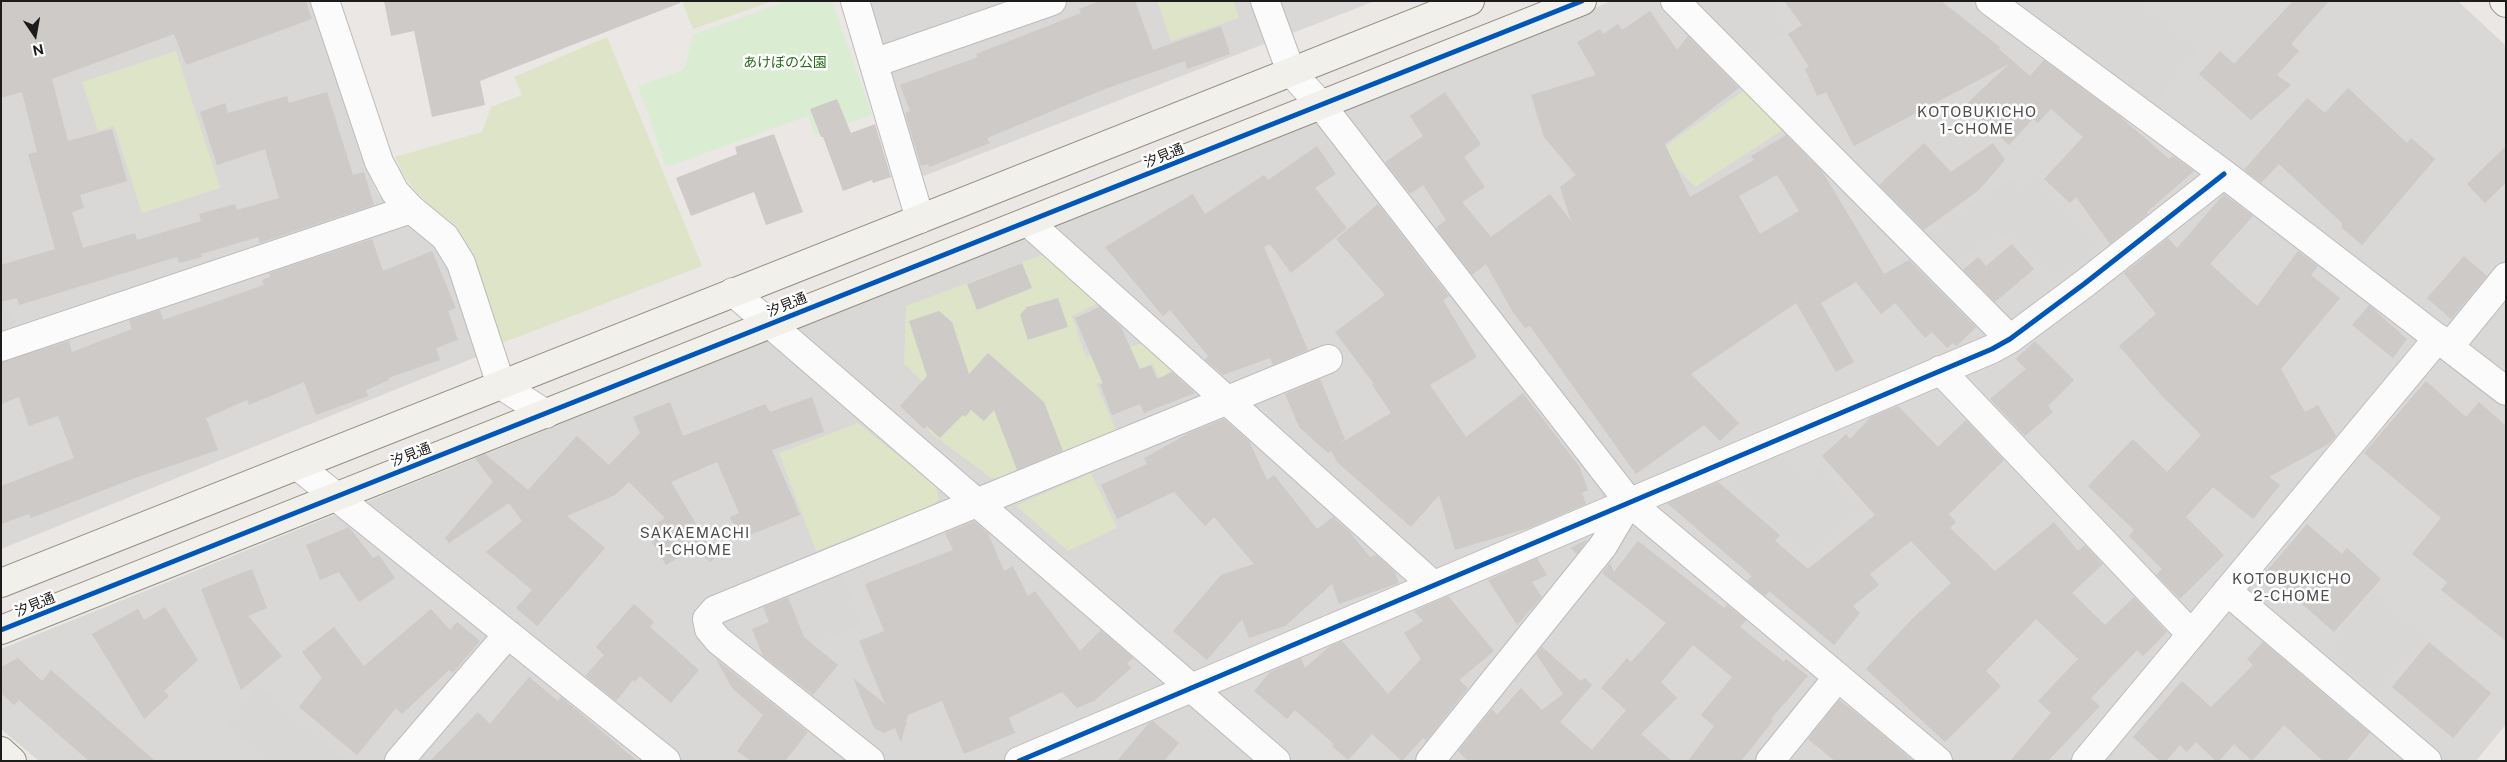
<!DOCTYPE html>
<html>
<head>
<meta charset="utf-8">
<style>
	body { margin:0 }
	#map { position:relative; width:2507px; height:762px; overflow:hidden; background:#eae7e5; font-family:"Public Sans",sans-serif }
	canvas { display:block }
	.frame { position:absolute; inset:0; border:2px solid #1c1c1c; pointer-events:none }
	.north { position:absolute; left:10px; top:10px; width:50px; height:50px; -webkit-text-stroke:4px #fff; paint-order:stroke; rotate:168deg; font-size:14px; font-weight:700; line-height:20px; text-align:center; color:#1c1c1c }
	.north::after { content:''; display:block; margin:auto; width:18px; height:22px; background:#1c1c1c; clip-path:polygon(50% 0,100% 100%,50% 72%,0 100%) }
</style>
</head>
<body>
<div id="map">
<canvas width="2507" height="762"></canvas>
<div class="frame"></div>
<div class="north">N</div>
</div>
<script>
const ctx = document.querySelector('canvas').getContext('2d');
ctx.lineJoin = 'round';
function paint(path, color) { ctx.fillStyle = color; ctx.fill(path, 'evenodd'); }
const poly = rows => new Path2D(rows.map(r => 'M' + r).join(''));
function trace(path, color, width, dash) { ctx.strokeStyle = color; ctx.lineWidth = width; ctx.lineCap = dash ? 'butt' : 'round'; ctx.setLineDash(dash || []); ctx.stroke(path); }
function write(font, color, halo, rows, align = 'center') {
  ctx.font = font + ' "Public Sans","Noto Sans JP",sans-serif'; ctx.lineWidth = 5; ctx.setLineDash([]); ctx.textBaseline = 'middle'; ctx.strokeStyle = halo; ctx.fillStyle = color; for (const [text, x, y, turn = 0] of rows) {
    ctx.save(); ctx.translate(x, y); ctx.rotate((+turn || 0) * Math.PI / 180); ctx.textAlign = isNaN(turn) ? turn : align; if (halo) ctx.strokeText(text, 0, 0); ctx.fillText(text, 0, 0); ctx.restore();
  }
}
const residential = poly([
	[1,1,312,1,365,166,378,194,424,232,449,263,481,355,1,549],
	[869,1,1375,1,921,177],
	[1612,1,2458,1,2506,46,2506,724,2476,761,39,761,1,729,1,649]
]);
const religious = poly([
	[1697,1,1770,1,1789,30,1739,63],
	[2014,1,2138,1,2198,47,2154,105],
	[2035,174,2098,244,2056,283,2016,240,2009,237,1987,241,1945,268,1924,235,2012,178,2019,189],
	[8,304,15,328,1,332,1,306],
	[1784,455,1807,479,1819,467,1861,511,1808,561,1733,483,1751,466],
	[841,572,863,625,814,645,805,637,788,594],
	[2374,591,2426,635,2377,693,2325,650],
	[260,685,346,761,269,761,226,723],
	[2374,732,2407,761,2350,761]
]);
const grass = poly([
	[682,1,773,1,693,29],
	[1157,1,1233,1,1239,18,1171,41],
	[607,37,702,266,497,345,457,235,414,189,402,173,395,157,482,132,491,107,522,95,514,77],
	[176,51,220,188,142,213,114,126,98,131,82,82],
	[1749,87,1787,127,1695,187,1660,150],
	[1050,252,1097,304,1072,316,1086,357,1123,344,1126,349,1150,339,1184,366,1167,373,1171,384,1162,387,1153,364,1096,384,1116,430,1005,477,991,478,928,431,949,408,904,364,906,306],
	[858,423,936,486,939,499,931,507,816,551,779,453],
	[1091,473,1117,528,1068,551,1016,506]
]);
const park = poly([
	[787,1,832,1,872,115,815,135,808,116,666,167,638,86,684,70,693,35]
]);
const building = poly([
	[1,1,306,1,312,19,186,65,174,34,52,79,68,141,112,129,127,181,80,195,84,208,72,212,83,248,135,233,137,240,201,221,199,214,235,204,237,210,279,198,265,149,217,165,200,112,225,103,228,113,287,96,289,103,327,92,353,175,364,172,374,205,260,243,258,237,201,254,202,257,179,263,177,257,19,305,17,298,1,302,1,265,55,249,28,154,37,152,22,92,1,98],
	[384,1,680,1,680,3,480,81,485,105,432,117,414,31,391,36],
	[1100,1,1135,1,1153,50,1221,26,1230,54,1187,69,1185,61,1105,89,987,138,990,143,929,167,928,164,921,166,905,113,910,111,900,85,978,57,976,54,1081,13,1079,9],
	[1784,1,1941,1,2000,47,1999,49,2030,76,2044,60,2117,114,2169,159,2173,156,2194,171,2147,212,2148,214,2110,244,2076,197,2070,203,2044,179,2083,137,2051,109,2038,123,2033,119,2009,145,1965,105,2009,64,1854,146,1826,92,1817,96,1805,69,1809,67,1788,34,1802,25],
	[2293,1,2329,1,2291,44,2299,51,2277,75,2291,85,2251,120,2199,74,2220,51,2234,64],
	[1650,11,1677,50,1688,36,1739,88,1665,144,1690,197,1754,160,1751,156,1786,135,1822,171,1884,274,1909,260,1976,327,1957,346,1953,343,1947,348,1932,332,1925,338,1895,303,1881,314,1856,282,1821,303,1854,362,1836,372,1796,303,1691,374,1739,423,1720,441,1704,425,1636,474,1530,326,1525,328,1512,311,1486,264,1472,275,1436,228,1446,220,1423,185,1410,194,1385,162,1423,136,1410,116,1445,92,1481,144,1464,157,1485,187,1462,202,1491,237,1550,194,1571,221,1560,187,1576,175,1544,137,1531,95,1596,75,1577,42,1600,29,1603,34,1618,24,1622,30],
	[1777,175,1799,211,1760,234,1739,196],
	[2348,88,2407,143,2411,138,2435,159,2362,245,2342,228,2342,223,2279,164,2261,183,2244,170,2307,98,2325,113],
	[837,99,851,133,875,124,891,177,873,183,872,180,843,191,823,137,821,137,810,109],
	[774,134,803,212,766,225,754,192,691,216,676,178,737,154,735,147],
	[1924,143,1951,172,1993,143,2005,160,1979,190,1924,230,1879,185],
	[1317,146,1336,174,1315,188,1347,228,1291,273,1270,244,1264,247,1308,350,1273,365,1270,358,1223,375,1204,359,1209,357,1170,310,1163,316,1105,247,1193,194,1205,214,1264,175,1268,180],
	[2506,146,2506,183,2485,203,2467,184],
	[2224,194,2253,216,2210,264,2257,306,2298,251,2318,266,2311,275,2340,298,2281,369,2305,412,2318,405,2336,436,2330,443,2269,477,2280,485,2253,519,2213,487,2186,517,2224,555,2180,599,2156,575,2162,569,2129,536,2134,530,2088,486,2133,439,2167,472,2201,435,2163,397,2119,346,2156,314,2124,273,2168,238,2177,248],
	[1378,204,1449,296,1443,300,1477,357,1430,385,1466,437,1523,393,1579,466,1588,490,1582,493,1586,504,1532,527,1455,550,1439,495,1411,527,1337,462,1331,451,1328,453,1299,427,1285,394,1320,379,1345,439,1339,444,1391,413,1372,385,1374,384,1335,332,1385,295,1336,239],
	[372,239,383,271,432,251,456,308,448,311,458,340,436,348,440,360,388,378,389,380,366,390,368,396,316,415,304,382,249,405,247,400,206,418,218,450,135,478,31,518,29,514,1,524,1,486,74,458,58,416,29,426,19,397,1,404,1,362,69,341,72,352,132,329,129,320,160,310,163,320,264,285,262,280,270,277,269,273],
	[2012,244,2034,269,1995,302,1963,270,1978,257,1986,266],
	[2464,256,2487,276,2451,319,2427,298],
	[1022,263,1032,288,977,310,967,284],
	[1058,298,1068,327,1028,340,1020,315,1027,307],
	[2369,305,2407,339,2393,358,2352,325],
	[1100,307,1121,327,1140,369,1151,365,1157,379,1172,372,1195,393,1144,413,1140,404,1112,415,1100,384,1103,384,1075,318],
	[939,311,952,322,969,374,988,353,1044,402,1063,451,1017,470,994,410,984,421,971,410,965,417,963,415,940,438,927,426,924,429,900,406,927,376,909,321],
	[2035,341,2074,380,2048,406,2053,412,2025,436,1990,399,2026,369,2016,359],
	[2426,381,2466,417,2479,402,2506,426,2506,641,2441,590,2447,582,2412,554,2441,518,2364,453],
	[812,397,824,432,772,450,800,515,740,539,730,517,739,513,717,462,671,482,716,557,710,562,695,548,666,565,645,530,665,518,629,482,615,495,567,516,605,548,537,626,516,608,532,590,486,552,522,521,509,503,449,543,445,538,493,482,475,458,485,454,528,490,577,436,609,465,640,433,633,417,670,402,683,436,765,404,770,412],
	[1898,406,1938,447,1966,420,2004,460,1949,514,1956,522,1950,528,1995,571,2054,522,2078,551,2085,545,2103,564,2072,593,2105,625,2134,597,2167,632,2143,656,2137,650,2091,698,2100,706,2048,761,2010,761,2051,713,2038,701,2078,659,2036,619,1986,671,2001,686,1945,742,1866,669,1910,621,1951,583,1911,541,1870,574,1879,585,1853,606,1860,613,1834,645,1769,591,1765,596,1747,581,1752,576,1667,503,1718,482,1780,535,1775,541,1808,569,1875,515,1822,456,1846,434,1850,439,1871,417],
	[1224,419,1249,441,1267,480,1274,475,1317,529,1333,517,1349,531,1370,557,1376,555,1395,572,1399,583,1339,604,1332,584,1285,626,1249,638,1242,619,1207,660,1173,631,1221,575,1254,564,1214,517,1205,526,1174,492,1117,519,1101,485,1147,464,1144,458,1191,432],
	[974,521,988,533,1004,571,1013,566,1028,596,1035,591,1080,651,1101,630,1133,658,1127,663,1131,668,1094,701,1077,708,1062,692,1009,718,1015,733,964,754,942,701,908,715,906,722,908,723,906,724,901,742,895,728,884,733,874,728,853,678,885,704,859,641,884,631,865,584,953,550,945,533],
	[2307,524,2342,554,2347,548,2381,579,2334,632,2266,572],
	[349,527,373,558,379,555,395,578,359,602,339,572,320,580,306,545],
	[1588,539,1577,554,1570,548],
	[1638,541,1724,608,1727,605,1746,620,1740,627,1784,662,1786,659,1808,676,1771,719,1773,721,1741,761,1688,761,1714,726,1701,715,1732,677,1693,645,1661,682,1677,698,1641,734,1672,761,1468,761,1458,751,1492,709,1497,715,1521,688,1542,710,1563,694,1536,654,1542,647,1581,681,1585,678,1592,685,1560,722,1592,750,1626,710,1601,688,1627,658,1631,662,1666,623,1602,573,1610,563,1614,572],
	[1537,558,1547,575,1532,582,1542,597,1517,625,1488,580],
	[252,569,267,608,248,616,282,656,241,690,201,589],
	[1448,596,1494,651,1459,680,1468,688,1426,741,1423,738,1402,761,1372,734,1348,760,1332,746,1334,744,1295,710,1287,719,1254,691,1270,672,1301,658,1305,668,1330,646,1342,641,1388,694,1421,659,1404,633,1423,621,1414,611],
	[788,597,804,637,838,665,813,695,763,656,752,629,769,622,763,607],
	[634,604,654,622,650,627,699,670,671,703,640,676,635,682,633,680,616,701,585,676,604,655,596,647],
	[165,607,198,660,164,691,169,696,144,719,92,634,138,609,144,620],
	[431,609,450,630,457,622,480,641,453,673,449,670,402,714,396,708,357,755,299,707,322,678,302,652,334,627,364,666],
	[2263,642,2370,733,2346,761,2323,761,2284,725,2252,761,2234,744,2219,761,2216,761,2196,742,2187,752,2180,745,2166,761,2160,761,2133,737,2182,681,2211,707,2253,665,2247,659],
	[2429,642,2491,693,2453,738,2392,687],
	[18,658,42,681,51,670,155,761,89,761,19,700,14,705,1,693,1,667],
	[716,659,808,732,785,761,751,761,737,751,763,715,732,688],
	[529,677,558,701,561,697,637,761,430,761,478,712,490,724],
	[1839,700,1870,724,1913,761,1835,761,1808,739],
	[1153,721,1179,743,1164,761,1117,761,1149,723]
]);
const street = poly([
	[325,1,379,162,395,192,411,209,445,237,461,263,501,385,546,414],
	[855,1,920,219],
	[1265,1,1291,72,1321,105,1629,502,1938,761],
	[1675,1,2010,339],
	[1990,1,2224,174,2506,391],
	[874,63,1052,1],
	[1028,222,1433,585],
	[733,292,1276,761],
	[1,347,411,209],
	[2449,347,2506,277],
	[1940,370,2191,634],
	[298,466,666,761],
	[2227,591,2427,761],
	[399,761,508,634],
	[870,761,718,640,709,629,707,619,715,610,1328,359],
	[1019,761,1992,349,2010,339,2084,284,2224,174],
	[1430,761,1603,546,1629,502],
	[1770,761,1838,677],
	[2086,761,2438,338]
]);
const secondary = poly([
	[2504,1,2506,3],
	[1,583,1470,1],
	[1,630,1582,1],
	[1,751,12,761]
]);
const cycleway = poly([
	[1,630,1582,1],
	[1019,761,1992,349,2010,339,2084,284,2224,174]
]);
const parkNames = [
	["あけぼの公園",785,63]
];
const streetNames = [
	["汐見通",1164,156,-22],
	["汐見通",787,305,-22],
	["汐見通",411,455,-21],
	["汐見通",35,605,-22]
];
const neighbourhoodNames = [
	["KOTOBUKICHO",1977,112],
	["1-CHOME",1977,129],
	["SAKAEMACHI",695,533],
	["1-CHOME",695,550],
	["KOTOBUKICHO",2292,579],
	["2-CHOME",2292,596]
];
paint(residential, '#d9d8d7');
paint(religious, '#d8d7d6');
paint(grass, '#dee4c7');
paint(park, '#daedd3');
paint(building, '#cdcac8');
trace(street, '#bdbcbb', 30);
trace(secondary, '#928e80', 30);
trace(street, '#fcfbfb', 28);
trace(secondary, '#f1f0eb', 28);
trace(cycleway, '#0057b8', 5);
write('14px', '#266d18', '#fff', parkNames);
write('14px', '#1c1c1c', '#fff', streetNames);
ctx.letterSpacing = '1px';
write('15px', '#4f4f4f', '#fff', neighbourhoodNames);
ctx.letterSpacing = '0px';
</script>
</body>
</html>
